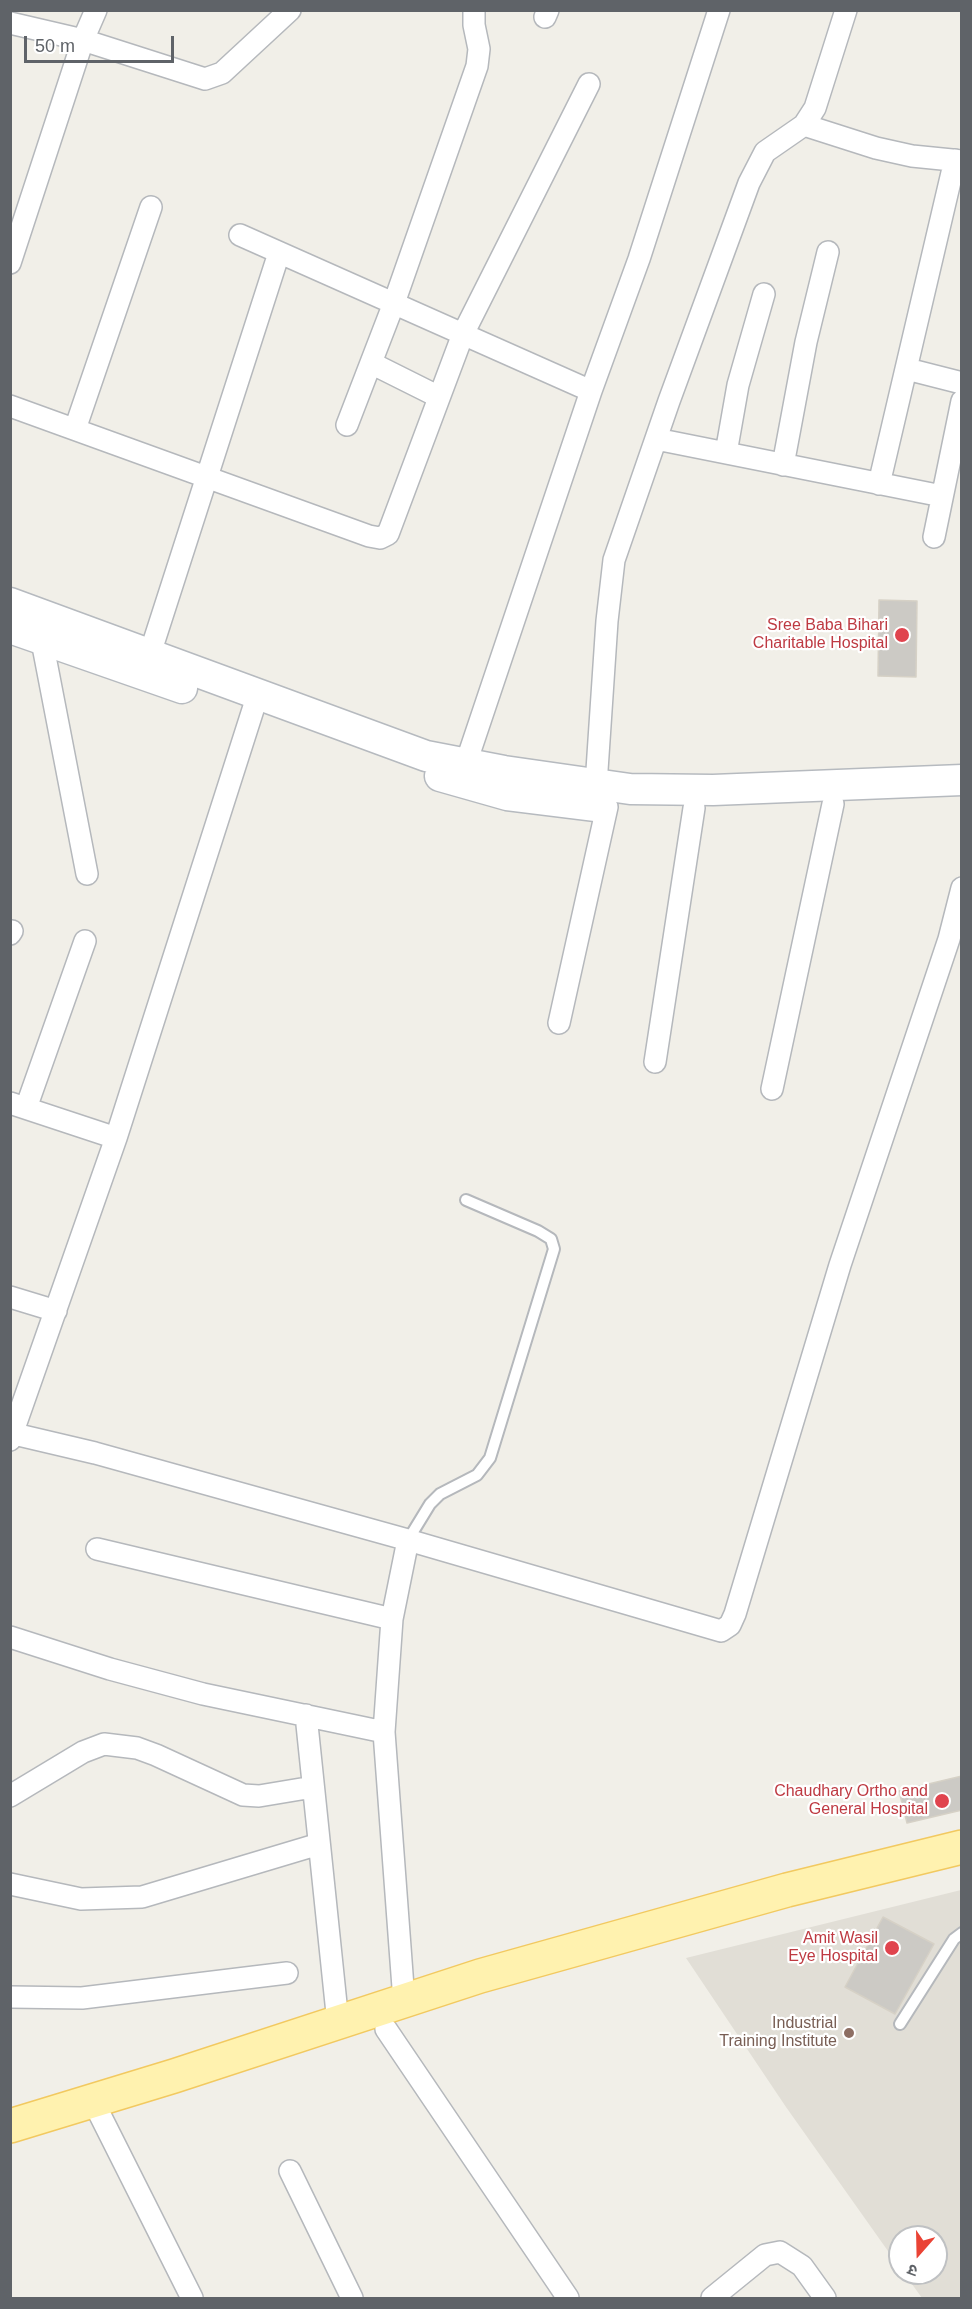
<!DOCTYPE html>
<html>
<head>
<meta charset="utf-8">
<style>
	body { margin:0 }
	#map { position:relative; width:972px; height:2309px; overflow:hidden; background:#f1efe8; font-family:Arial,"Noto Sans Devanagari",sans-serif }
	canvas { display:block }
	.frame { position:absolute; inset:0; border:12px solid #5f6368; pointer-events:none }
	.north { position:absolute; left:888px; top:2225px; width:60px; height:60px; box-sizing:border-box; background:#fff; border:2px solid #bfc1c3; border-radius:50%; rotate:200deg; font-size:16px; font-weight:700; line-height:24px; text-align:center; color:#5f6368 }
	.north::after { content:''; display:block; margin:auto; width:21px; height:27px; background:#ea4335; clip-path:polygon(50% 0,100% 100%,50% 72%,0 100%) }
	.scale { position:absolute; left:24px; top:36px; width:150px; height:27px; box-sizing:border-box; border:3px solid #5f6368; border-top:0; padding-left:8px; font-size:18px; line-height:21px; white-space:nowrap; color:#5f6368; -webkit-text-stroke:4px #fff; paint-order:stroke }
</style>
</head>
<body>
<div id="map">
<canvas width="972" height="2309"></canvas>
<div class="frame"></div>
<div class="north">उ</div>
<div class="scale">50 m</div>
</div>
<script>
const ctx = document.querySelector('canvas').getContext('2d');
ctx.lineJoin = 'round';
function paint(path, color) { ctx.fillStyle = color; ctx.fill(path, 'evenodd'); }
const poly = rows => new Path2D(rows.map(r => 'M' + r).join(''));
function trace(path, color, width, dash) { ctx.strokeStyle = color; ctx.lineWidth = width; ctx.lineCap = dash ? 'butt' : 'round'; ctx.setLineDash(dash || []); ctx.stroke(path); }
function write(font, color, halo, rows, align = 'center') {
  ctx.font = font + ' Arial,sans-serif'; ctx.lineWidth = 4.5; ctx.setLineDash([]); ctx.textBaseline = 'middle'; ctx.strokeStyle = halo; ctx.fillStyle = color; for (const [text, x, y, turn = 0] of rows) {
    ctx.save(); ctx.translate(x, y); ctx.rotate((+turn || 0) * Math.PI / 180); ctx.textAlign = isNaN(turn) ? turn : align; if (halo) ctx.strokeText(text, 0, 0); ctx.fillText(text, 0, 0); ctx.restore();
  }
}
const education = poly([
	[961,1890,961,2298,922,2298,904,2273,936,2273,936,2237,900,2237,900,2268,786,2107,686,1958]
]);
const building = poly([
	[879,600,917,601,916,677,878,676,879,600],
	[962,1776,962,1810,907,1823,899,1791,962,1776],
	[883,1917,934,1944,895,2014,845,1987,883,1917]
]);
const lane = poly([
	[408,1540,430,1504,440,1494,477,1475,490,1458,554,1249,551,1239,538,1231,466,1200],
	[900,2024,954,1939,962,1933]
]);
const street = poly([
	[545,17,548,10],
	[10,23,83,40,205,79,222,73,290,10],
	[804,125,876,148,912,156,962,161],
	[240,235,591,391],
	[10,263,83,40,96,10],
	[371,363,439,397],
	[907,369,962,383],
	[10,406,369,536,380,538,388,534,463,334,589,84],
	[347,425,394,303,477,66,479,49,474,25,474,10],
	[75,429,151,207],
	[656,439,942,496],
	[726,453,738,385,764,294],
	[783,465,806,342,828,252],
	[879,484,955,160],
	[934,537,962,401],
	[47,630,42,641,87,874],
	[146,666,279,253],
	[466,763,591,391,639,259,719,10],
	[596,785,607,621,614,560,669,401,749,183,765,152,804,125,815,108,846,10],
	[10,934,12,931],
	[559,1023,607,807],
	[655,1062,694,808],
	[772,1089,833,804],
	[10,1103,116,1138],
	[26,1108,85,941],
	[10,1297,56,1311],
	[10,1433,95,1453,408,1540,721,1631,730,1625,735,1614,840,1265,949,939,962,888],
	[10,1440,116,1138,258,694],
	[97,1549,392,1619],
	[10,1637,110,1669,203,1694,384,1732],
	[306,1715,338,2023],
	[10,1796,83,1752,104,1744,137,1748,156,1755,243,1795,259,1796,313,1787],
	[10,1884,81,1899,142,1897,319,1844],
	[10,1997,82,1998,287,1973],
	[404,2001,384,1732,392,1619,408,1540],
	[386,2029,568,2298],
	[93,2101,192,2298],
	[290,2171,352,2298],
	[712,2298,765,2255,780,2252,802,2266,825,2298]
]);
const secondary = poly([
	[10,603,426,756,504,771,630,789,713,790,962,780],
	[10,628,182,688],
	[440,776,507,795,596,806]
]);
const primary = poly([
	[10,2126,174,2076,480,1976,787,1890,962,1847]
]);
const markers = [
	[902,635,8,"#e0444e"],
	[942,1801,8,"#e0444e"],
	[892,1948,8,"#e0444e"],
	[849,2033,6,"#8d6e63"]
];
const healthNames = [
	["Sree Baba Bihari",888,626],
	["Charitable Hospital",888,644],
	["Chaudhary Ortho and",928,1792],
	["General Hospital",928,1810],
	["Amit Wasil",878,1939],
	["Eye Hospital",878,1957]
];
const educationNames = [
	["Industrial",837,2024],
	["Training Institute",837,2042]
];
paint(education, '#e1ded6');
paint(building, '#cccac5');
trace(building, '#d6d1c6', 1.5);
trace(lane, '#b5b8bc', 14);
trace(street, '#b5b8bc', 24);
trace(secondary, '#b6babf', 33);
trace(primary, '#f2c960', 36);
trace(lane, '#fff', 10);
trace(street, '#fff', 21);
trace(secondary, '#fff', 30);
trace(primary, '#fff2af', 33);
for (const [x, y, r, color] of markers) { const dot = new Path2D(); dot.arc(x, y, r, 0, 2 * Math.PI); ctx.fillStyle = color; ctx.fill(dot); trace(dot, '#fff', 2); }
write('16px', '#be3a42', '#fff', healthNames, 'right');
write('16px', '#785e54', '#fff', educationNames, 'right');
</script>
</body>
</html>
